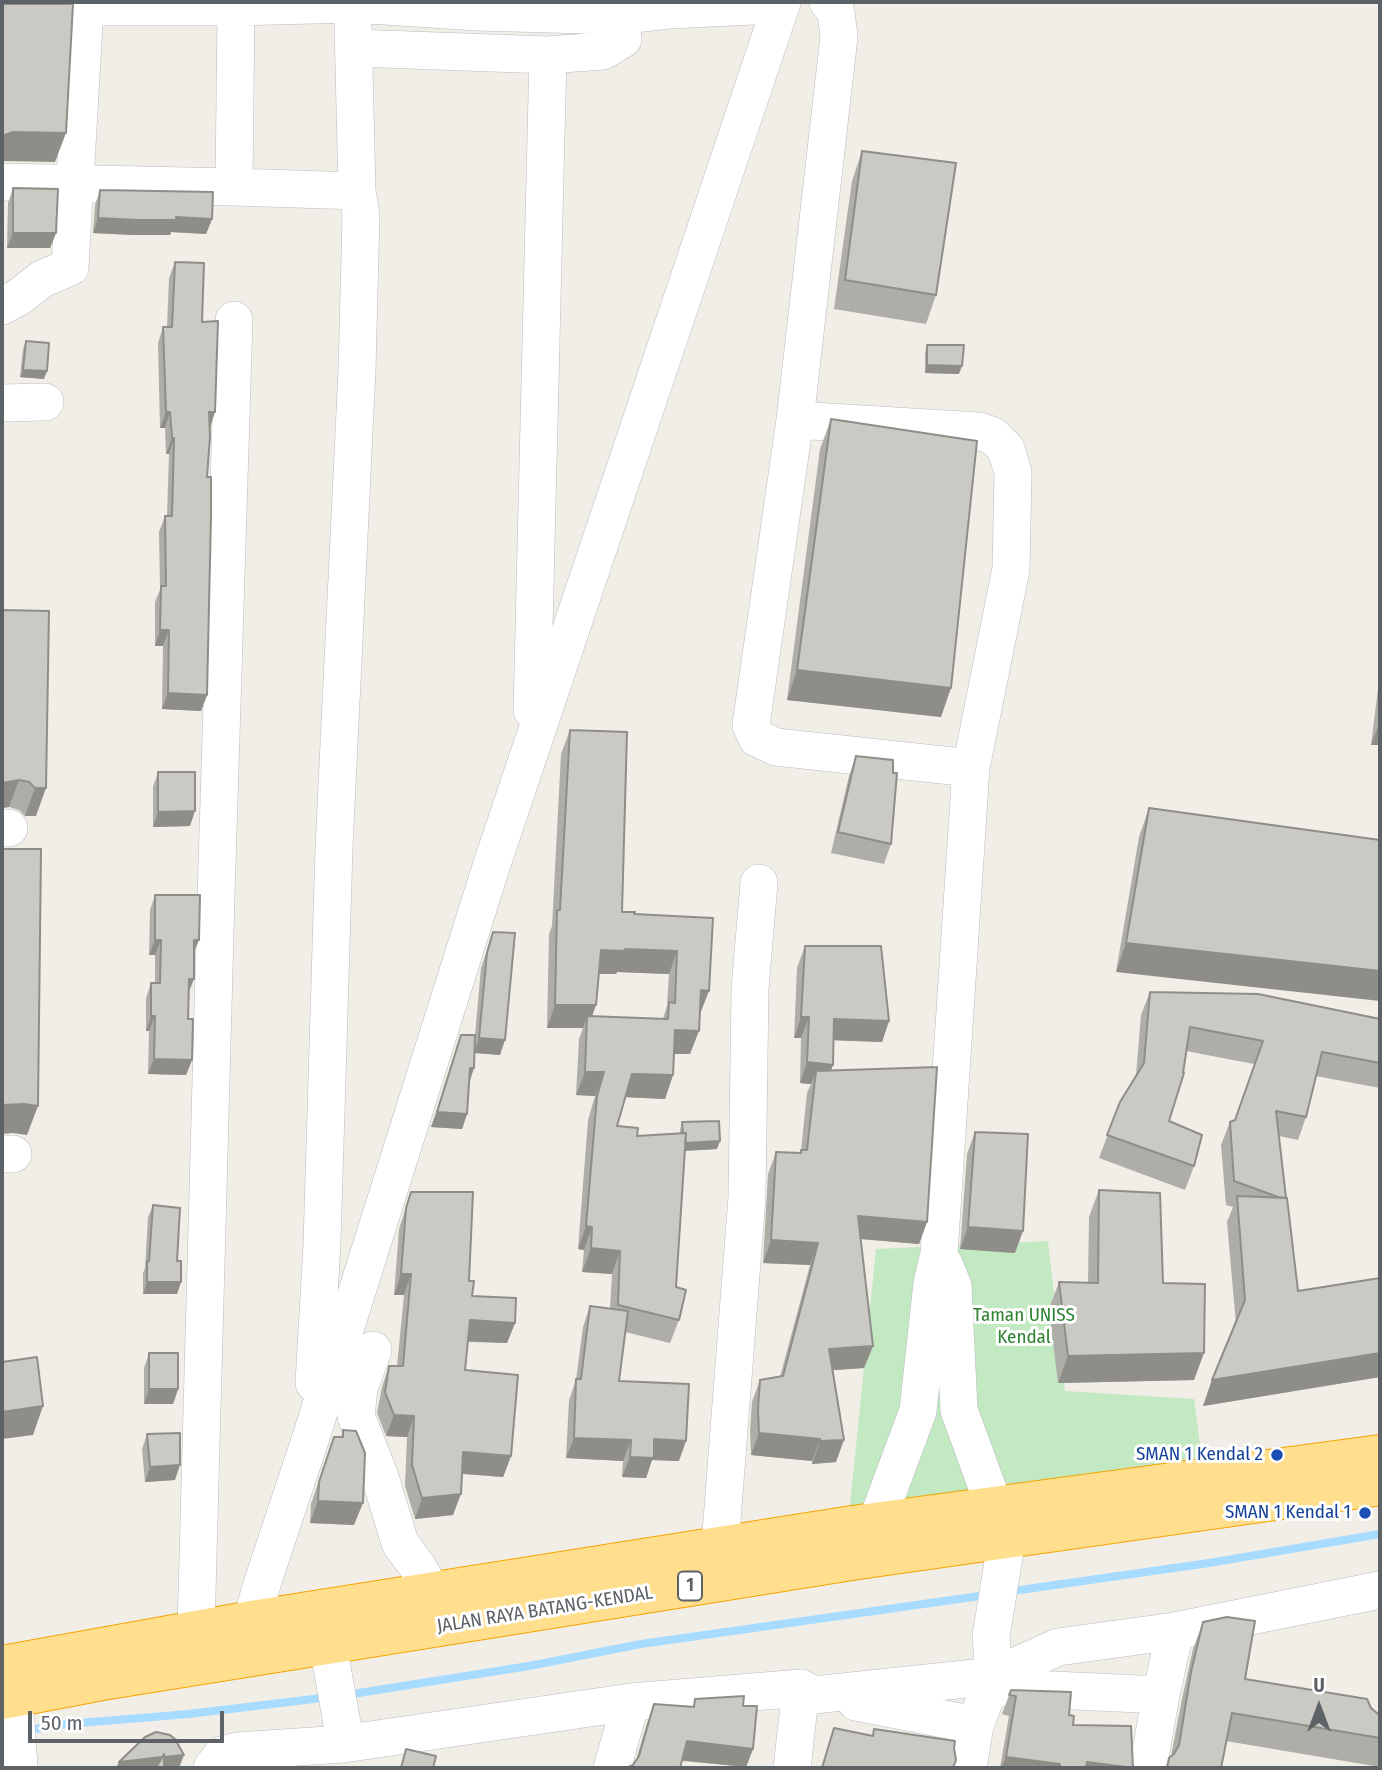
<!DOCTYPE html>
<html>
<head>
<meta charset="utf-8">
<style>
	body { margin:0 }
	#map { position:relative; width:1382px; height:1770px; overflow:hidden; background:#f0eee6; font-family:"Fira Sans Condensed",sans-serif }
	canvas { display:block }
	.frame { position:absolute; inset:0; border:4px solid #5d6267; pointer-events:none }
	.north { position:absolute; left:1284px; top:1672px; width:70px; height:70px; -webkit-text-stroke:5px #fff; paint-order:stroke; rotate:0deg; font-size:19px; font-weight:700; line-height:28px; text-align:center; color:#5d6267 }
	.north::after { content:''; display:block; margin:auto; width:24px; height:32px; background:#5d6267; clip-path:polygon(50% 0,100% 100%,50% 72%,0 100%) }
	.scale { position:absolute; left:28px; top:1711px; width:196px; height:32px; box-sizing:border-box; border:4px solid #5d6267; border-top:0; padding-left:9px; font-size:21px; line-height:24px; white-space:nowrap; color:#5d6267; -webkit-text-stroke:5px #fff; paint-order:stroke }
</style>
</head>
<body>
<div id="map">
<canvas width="1382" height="1770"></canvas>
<div class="frame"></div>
<div class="north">U</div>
<div class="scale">50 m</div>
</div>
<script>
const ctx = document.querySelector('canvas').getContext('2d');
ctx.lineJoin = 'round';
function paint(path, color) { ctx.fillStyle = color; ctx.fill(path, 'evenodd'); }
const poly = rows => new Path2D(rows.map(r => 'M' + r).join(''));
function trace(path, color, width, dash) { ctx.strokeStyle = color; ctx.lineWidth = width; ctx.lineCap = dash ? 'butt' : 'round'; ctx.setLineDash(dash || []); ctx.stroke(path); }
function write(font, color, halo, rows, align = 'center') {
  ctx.font = font + ' "Fira Sans Condensed",sans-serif'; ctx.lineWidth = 6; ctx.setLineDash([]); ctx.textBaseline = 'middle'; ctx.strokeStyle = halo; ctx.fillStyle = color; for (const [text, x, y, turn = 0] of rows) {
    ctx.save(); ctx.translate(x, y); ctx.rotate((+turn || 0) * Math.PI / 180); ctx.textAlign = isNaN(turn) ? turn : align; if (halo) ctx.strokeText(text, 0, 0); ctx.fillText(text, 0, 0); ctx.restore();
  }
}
const green = poly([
	[1048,1241,1065,1391,1194,1399,1203,1468,849,1515,876,1249]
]);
const stream = poly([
	[1006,1592,1209,1563,1380,1534],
	[346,1695,529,1666,641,1644,987,1595],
	[26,1731,55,1725,189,1714,330,1697]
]);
const minor = poly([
	[86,2,85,7,236,7,353,4,478,12,619,16,670,10,753,6,764,2],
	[828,2,836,12,839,37,795,420,751,725,757,738,776,747,971,768],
	[353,24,357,191],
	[354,48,548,55,603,51,623,39,619,16,619,2],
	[2,182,234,187,357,191,361,215,357,370,334,848,322,1244,314,1383],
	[234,187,236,7],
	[2,306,19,297,42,279,70,267,85,7],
	[2,403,45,402],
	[795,420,979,431,993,436,1006,449,1013,472,1011,569,971,768,939,1254,932,1283,918,1411,877,1521],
	[532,710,548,55],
	[2,828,9,828],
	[2,1154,13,1154],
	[944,1264,953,1286,959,1410,994,1506],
	[373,1350,359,1388,356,1416,380,1477,400,1543,417,1566,432,1592],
	[716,1574,720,1546,747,1197,750,988,759,883],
	[252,1620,262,1584,311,1437,492,864,782,2],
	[196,1630,216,897,234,320],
	[328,1645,343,1729,343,1744],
	[989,1687,1161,1695],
	[801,1688,814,1695,994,1676,1058,1647,1175,1631,1380,1590],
	[12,1698,16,1721,19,1768],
	[856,1702,975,1725],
	[212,1768,222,1755,238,1751,343,1744,631,1702,801,1688],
	[612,1768,631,1702],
	[792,1768,801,1688],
	[968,1768,975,1725,994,1676,991,1636,1007,1538],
	[1148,1768,1161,1695,1175,1631]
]);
const highway = poly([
	[2,1665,252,1620,852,1525,1380,1454],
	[2,1700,102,1681,858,1560,1380,1486]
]);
const wall = poly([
	[862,151,936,295,926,324,834,309,852,181],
	[13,188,56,233,50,248,7,248,8,203],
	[100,190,212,219,206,234,171,232,170,235,133,235,93,233,95,205],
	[175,262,202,322,209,428,207,477,207,695,201,711,162,709,163,646,155,646,155,602,160,590,159,532,165,516,167,516,169,454,166,454,165,428,160,428,158,343,163,327,167,327,169,278],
	[26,341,44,379,20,377,23,349],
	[927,345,959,374,925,373,925,353],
	[831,419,941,717,787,700,820,449],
	[2,610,49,611,36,816,25,816,19,810,9,807,2,808],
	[1380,673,1380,745,1371,745],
	[570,730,622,912,634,914,713,918,700,1014,690,1054,674,1054,673,1075,665,1099,625,1097,617,1126,637,1136,680,1133,680,1130,682,1122,717,1149,685,1151,676,1287,679,1320,670,1343,625,1332,619,1381,679,1461,652,1460,646,1478,622,1477,623,1461,566,1458,569,1400,576,1380,583,1327,590,1306,610,1309,612,1274,582,1272,584,1250,578,1249,588,1120,595,1096,576,1095,579,1039,583,1028,547,1028,549,934,552,926,561,754],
	[617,972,669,974,667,1006,663,1019,592,1016,599,974,616,974],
	[856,756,891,844,884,864,831,853,849,776],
	[158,772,190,826,153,827,153,787],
	[1149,808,1380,840,1116,972,1139,837],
	[155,895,194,954,189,991,188,1019,192,1060,186,1075,148,1074,149,1031,146,1031,146,998,151,983,155,983,155,955,149,955,150,910],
	[493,932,500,1055,475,1053,474,1068,469,1082,467,1114,462,1129,431,1127,461,1035,475,1035,481,968],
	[805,946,889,1021,882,1042,834,1040,833,1065,831,1070,927,1222,919,1244,860,1239,873,1346,864,1368,833,1370,836,1462,812,1464,812,1461,751,1455,750,1431,752,1402,760,1380,780,1377,810,1265,763,1263,768,1174,776,1152,800,1153,801,1150,807,1093,811,1084,800,1083,801,1038,794,1038,797,968],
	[1150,992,1258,994,1380,1019,1380,1088,1316,1076,1306,1117,1298,1140,1279,1136,1298,1291,1380,1278,1380,1377,1203,1406,1212,1380,1236,1324,1227,1222,1233,1207,1226,1205,1221,1145,1230,1122,1235,1120,1254,1064,1186,1051,1183,1073,1184,1073,1169,1121,1202,1135,1194,1166,1185,1190,1099,1158,1120,1102,1136,1075,1141,1015],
	[975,1132,1015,1253,960,1249,967,1154],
	[1099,1190,1163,1283,1194,1380,1058,1383,1049,1309,1059,1282,1088,1283,1089,1217],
	[411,1192,469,1281,472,1296,515,1323,507,1343,468,1342,465,1370,511,1456,503,1477,462,1474,453,1515,415,1519,405,1486,407,1437,386,1436,377,1413,382,1387,389,1366,397,1366,404,1295,394,1295,399,1229],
	[153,1205,177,1261,181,1282,177,1294,143,1294,143,1273,145,1268,148,1217],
	[149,1353,178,1389,173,1404,144,1404,144,1368],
	[343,1430,354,1525,310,1523,311,1504,326,1459,334,1437,341,1437],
	[147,1434,175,1480,145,1482,142,1449],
	[1203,1622,1245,1679,1371,1708,1378,1714,1380,1714,1380,1767,1226,1741,1221,1768,1165,1768,1169,1758,1171,1756,1182,1699,1193,1649],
	[1011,1690,1069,1715,1073,1725,1133,1768,1000,1768,1009,1716,1002,1714],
	[695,1699,743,1706,753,1749,746,1767,682,1761,633,1765,636,1760,647,1723,654,1704,693,1706],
	[834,1728,872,1736,874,1729,954,1748,953,1768,821,1768]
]);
const shadedWall = poly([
	[13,132,66,133,55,162,2,161,2,136],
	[176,217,212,219,206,234,171,232,170,235,133,235,93,233,98,218],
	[13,233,56,233,50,248,7,248],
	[927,365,962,366,959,374,925,373],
	[23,370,47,371,44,379,20,377],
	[166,412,170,412,165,428,160,428],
	[209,412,215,412,210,428],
	[172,438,174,438,169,454,166,454],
	[160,630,169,630,163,646,155,646],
	[797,670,951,688,941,717,787,700],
	[168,693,207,695,201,711,162,709],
	[1380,722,1380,745,1371,745],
	[19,780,9,807,2,808,2,783],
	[35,788,46,788,36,816,25,816],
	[195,811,190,826,153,827,158,812],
	[155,940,161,940,155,955,149,955],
	[194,940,199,940,193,955],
	[1126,943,1380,971,1380,1001,1116,972],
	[625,949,677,951,669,974,617,972,616,974,593,974,601,950],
	[189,979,194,979,188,994],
	[701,990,709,991,700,1014,692,1014],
	[555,1005,596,1005,588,1028,587,1016,583,1028,547,1028],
	[151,1016,155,1016,149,1031,146,1031],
	[801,1017,809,1017,801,1038,794,1038],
	[834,1019,889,1021,882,1042,826,1040],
	[675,1030,699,1031,690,1054,667,1054],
	[479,1038,505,1040,500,1055,474,1053],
	[154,1059,192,1060,186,1075,148,1074],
	[807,1062,833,1065,825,1086,816,1071,811,1084,800,1083],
	[470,1068,474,1068,469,1083],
	[585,1072,604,1072,595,1096,576,1095],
	[632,1074,673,1075,665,1099,623,1097],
	[24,1104,38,1106,27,1135,13,1133,2,1134,2,1105],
	[437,1112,467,1114,462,1129,431,1127],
	[720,1141,717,1149,681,1151,684,1143],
	[858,1216,927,1222,919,1244,850,1238],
	[586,1226,592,1227,584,1250,578,1249],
	[968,1227,1023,1231,1015,1253,960,1249],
	[771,1240,818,1243,810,1265,763,1263],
	[591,1248,620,1251,612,1274,582,1272],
	[401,1274,411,1274,404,1295,394,1295],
	[147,1282,181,1282,177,1294,143,1294],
	[470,1320,515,1323,507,1343,462,1341],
	[873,1346,864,1368,821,1371,829,1349],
	[1204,1353,1194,1380,1058,1383,1068,1356],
	[1380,1353,1380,1377,1203,1406,1212,1380],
	[149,1389,178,1389,173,1404,144,1404],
	[43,1406,33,1435,2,1439,2,1412],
	[394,1415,414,1416,407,1437,386,1436],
	[759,1433,820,1439,812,1461,751,1455],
	[574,1438,631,1440,623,1461,566,1458],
	[654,1439,686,1441,679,1461,652,1460,646,1478,622,1477,630,1457],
	[844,1440,836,1462,812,1464,820,1441],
	[463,1452,511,1456,503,1477,455,1473],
	[180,1465,175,1480,145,1482,150,1467],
	[461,1494,453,1515,415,1519,422,1498],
	[318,1501,363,1503,354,1525,310,1523],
	[687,1741,753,1749,746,1767,680,1760],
	[184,1755,179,1768,116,1768,119,1762],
	[1006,1757,1060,1764,1058,1768,1001,1768],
	[1087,1762,1133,1768,1085,1768]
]);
const building = poly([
	[2,4,73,4,66,133,13,132,2,136,2,4],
	[862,151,956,163,936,295,845,280,862,151],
	[13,188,58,189,56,233,13,233,13,188],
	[100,190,213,192,212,219,176,217,176,220,138,220,98,218,100,190],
	[175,262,204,263,202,322,218,321,215,412,209,412,210,436,207,477,211,477,211,516,207,695,168,693,169,630,160,630,161,586,166,586,165,516,172,516,174,438,172,438,170,412,166,412,163,327,172,327,175,262],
	[26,341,49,343,47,371,23,370,26,341],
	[927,345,964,345,962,366,927,365,927,345],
	[831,419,977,441,951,688,797,670,831,419],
	[2,610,49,611,46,788,35,788,29,782,19,780,2,783,2,610],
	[570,730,627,732,622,912,635,912,634,914,713,918,709,991,701,990,699,1031,675,1030,673,1075,632,1074,617,1126,638,1128,637,1136,686,1133,676,1287,686,1290,679,1320,618,1305,620,1251,591,1248,592,1227,586,1226,597,1096,604,1072,585,1072,587,1016,668,1019,669,1002,675,1003,677,951,625,949,624,951,601,950,596,1005,555,1005,557,910,560,910,570,730],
	[856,756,893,760,893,773,897,773,891,844,838,832,856,756],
	[158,772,195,772,195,811,158,812,158,772],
	[1149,808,1380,840,1380,971,1126,943,1149,808],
	[2,849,41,849,38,1106,24,1104,2,1105,2,849],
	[155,895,200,895,199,940,194,940,194,979,189,979,188,1019,193,1019,192,1060,154,1059,155,1016,151,1016,151,983,160,983,161,940,155,940,155,895],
	[493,932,515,933,505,1040,479,1038,487,953,493,932],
	[805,946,881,946,889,1021,834,1019,833,1065,807,1062,809,1017,801,1017,805,946],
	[1150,992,1258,994,1380,1019,1380,1063,1322,1052,1306,1117,1276,1111,1286,1198,1278,1197,1234,1181,1230,1122,1235,1120,1263,1041,1190,1027,1183,1073,1184,1073,1169,1121,1202,1135,1194,1166,1107,1135,1120,1102,1144,1063,1150,992],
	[461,1035,475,1035,474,1068,470,1068,467,1114,437,1112,461,1035],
	[937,1067,927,1222,858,1216,873,1346,829,1349,844,1440,820,1441,820,1439,759,1433,758,1409,760,1380,783,1376,818,1243,771,1240,776,1152,801,1153,801,1150,807,1150,816,1071,937,1067],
	[719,1121,720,1141,685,1143,686,1133,683,1133,682,1122,719,1121],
	[975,1132,1028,1134,1023,1231,968,1227,975,1132],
	[1099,1190,1160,1193,1163,1283,1205,1284,1204,1353,1068,1356,1059,1282,1098,1283,1099,1190],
	[411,1192,473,1192,469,1281,474,1281,472,1296,516,1298,515,1323,470,1320,465,1370,518,1375,511,1456,463,1452,461,1494,422,1498,412,1465,414,1416,394,1415,385,1392,389,1366,403,1366,411,1274,401,1274,406,1208,411,1192],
	[1237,1196,1287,1198,1298,1291,1380,1278,1380,1353,1212,1380,1245,1300,1237,1196],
	[153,1205,180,1208,177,1261,181,1261,181,1282,147,1282,147,1261,149,1261,153,1205],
	[590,1306,628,1311,619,1381,689,1384,686,1441,654,1439,654,1458,630,1457,631,1440,574,1438,576,1379,581,1379,590,1306],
	[149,1353,178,1353,178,1389,149,1389,149,1353],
	[37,1357,43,1406,2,1412,2,1362,37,1357],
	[343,1430,356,1431,365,1453,363,1503,318,1501,319,1482,334,1437,343,1437,343,1430],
	[180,1433,180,1465,150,1467,147,1434,180,1433],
	[1227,1617,1255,1621,1245,1679,1367,1699,1371,1708,1378,1714,1380,1714,1380,1738,1232,1713,1221,1768,1167,1768,1169,1758,1174,1754,1179,1745,1191,1672,1203,1622,1227,1617],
	[1011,1690,1071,1692,1069,1715,1074,1716,1073,1725,1131,1726,1133,1768,1087,1762,1086,1768,1059,1768,1060,1764,1006,1757,1016,1696,1009,1695,1011,1690],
	[744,1696,743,1706,757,1706,753,1749,687,1741,680,1768,626,1768,633,1765,639,1756,654,1704,694,1707,695,1699,744,1696],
	[834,1728,873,1736,874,1729,955,1741,954,1748,956,1760,953,1768,822,1768,834,1728],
	[156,1732,170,1735,175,1739,184,1755,164,1757,164,1754,162,1757,119,1762,145,1737,156,1732],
	[406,1749,436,1756,433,1768,401,1768,406,1749],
	[164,1754,164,1768,156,1768,164,1754]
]);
const markers = [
	[1277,1455,7,"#1a4fb4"],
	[1365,1513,7,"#1a4fb4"]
];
const shields = [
	[690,1586,24]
];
const shieldNames = [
	["1",690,1586]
];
const parkNames = [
	["Taman UNISS",1024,1316],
	["Kendal",1024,1338]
];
const transitNames = [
	["SMAN 1 Kendal 2",1263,1455],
	["SMAN 1 Kendal 1",1351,1513]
];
const streetNames = [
	["JALAN RAYA BATANG-KENDAL",545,1610,-9]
];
paint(green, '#c3e9c2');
trace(stream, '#a7dbff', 8);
trace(minor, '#b8bcc0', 38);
trace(highway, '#f6a300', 40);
trace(minor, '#fff', 37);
trace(highway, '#ffdf8e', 38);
paint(wall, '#afada8');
paint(shadedWall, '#8e8d88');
paint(building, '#cbc9c3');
trace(building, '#8e8d88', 2);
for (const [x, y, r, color] of markers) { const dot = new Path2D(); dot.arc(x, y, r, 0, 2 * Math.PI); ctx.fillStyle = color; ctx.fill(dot); trace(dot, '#fff', 2.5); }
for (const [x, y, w] of shields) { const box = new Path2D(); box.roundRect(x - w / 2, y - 14.5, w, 29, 5); ctx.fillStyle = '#fff'; ctx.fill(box); trace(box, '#5d6267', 2); }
write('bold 18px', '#5d6267', null, shieldNames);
write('19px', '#308332', '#fff', parkNames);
write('19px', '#164399', '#fff', transitNames, 'right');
write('19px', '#5d6267', '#fff', streetNames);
</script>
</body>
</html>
